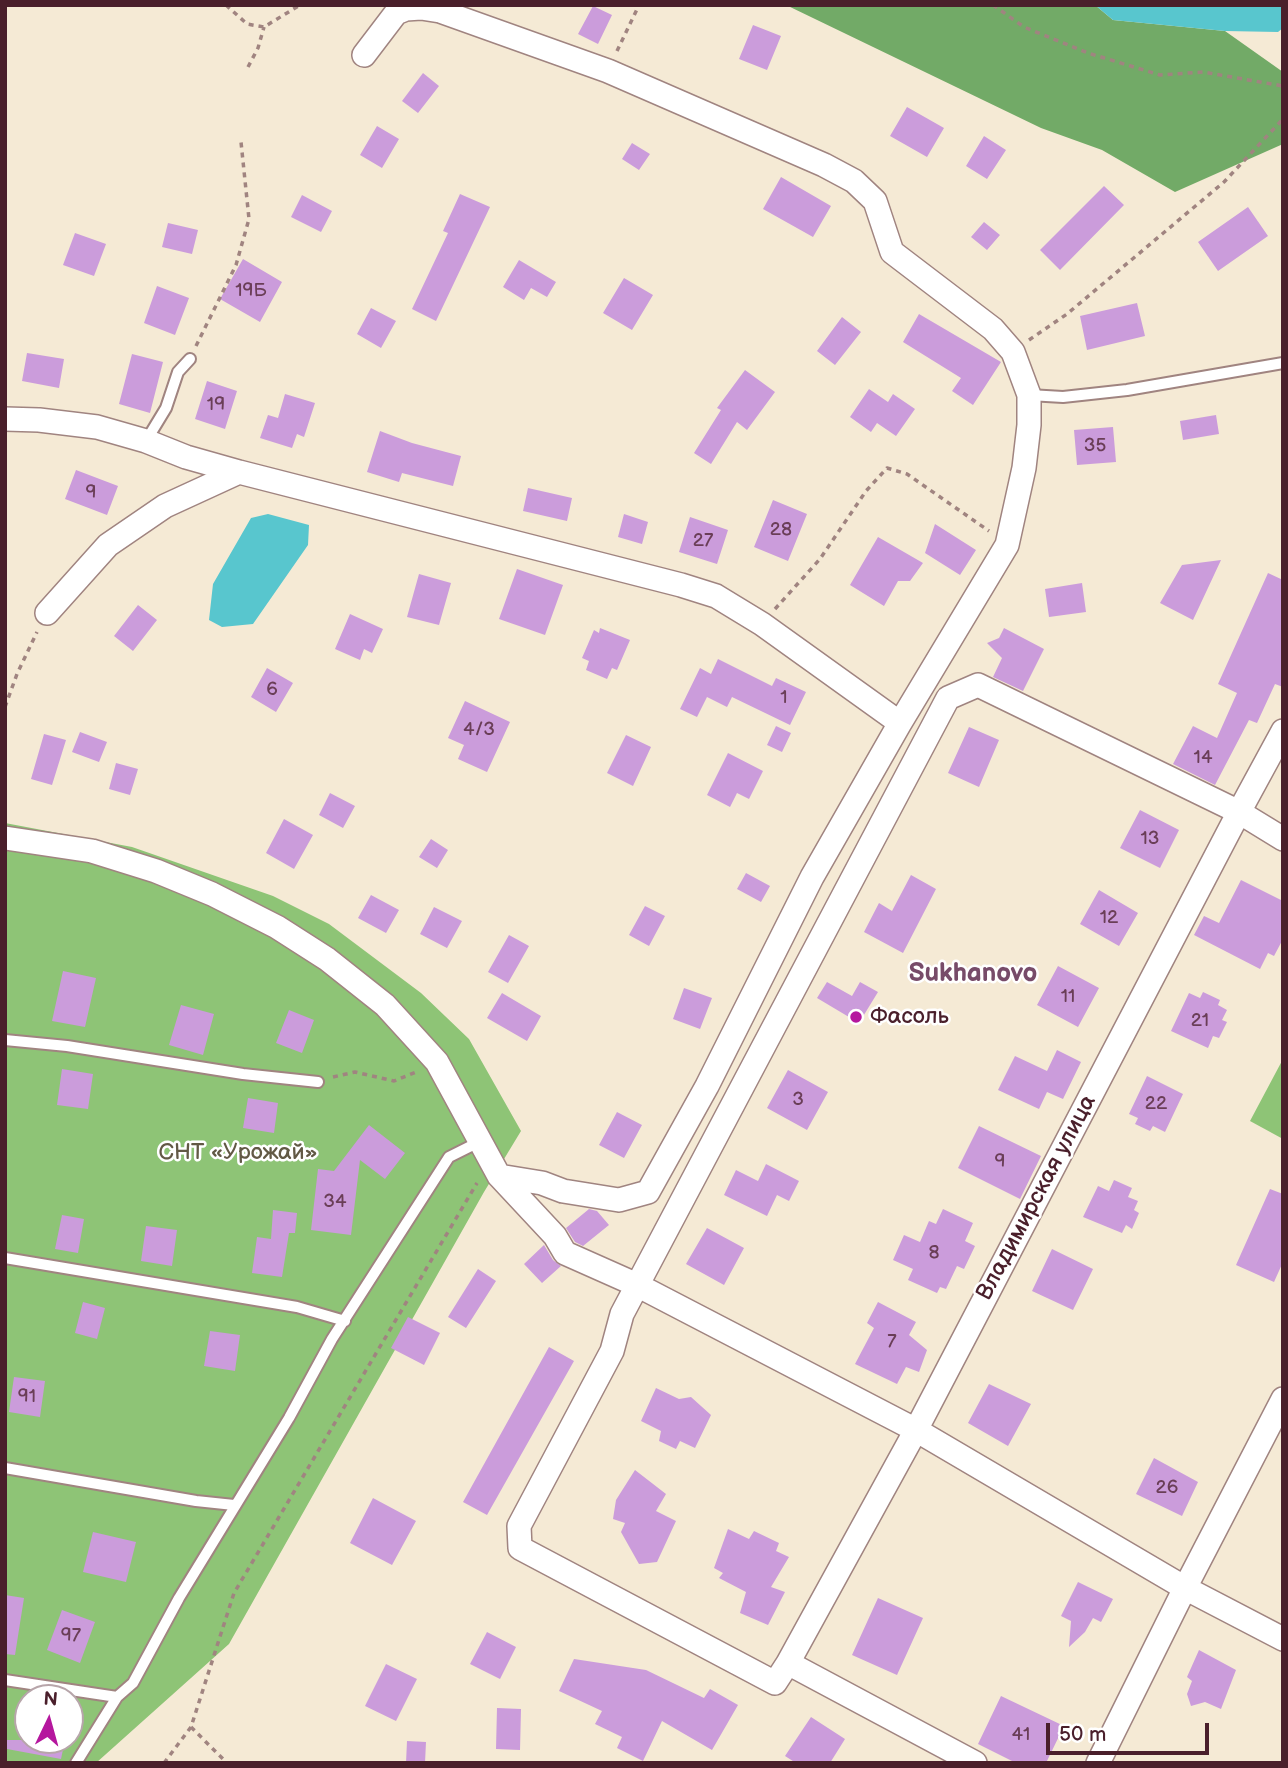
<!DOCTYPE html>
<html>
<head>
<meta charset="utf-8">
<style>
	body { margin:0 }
	#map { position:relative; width:1288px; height:1768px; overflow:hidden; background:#f5ead5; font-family:"Balsamiq Sans",sans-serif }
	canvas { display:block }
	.frame { position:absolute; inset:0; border:7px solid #4a1f2b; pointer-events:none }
	.north { position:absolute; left:14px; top:1684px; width:70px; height:70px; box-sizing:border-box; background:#fff; border:2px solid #b7a5aa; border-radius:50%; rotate:5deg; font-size:19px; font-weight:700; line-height:28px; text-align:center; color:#4a1f2b }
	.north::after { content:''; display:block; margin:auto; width:24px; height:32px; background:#b5179e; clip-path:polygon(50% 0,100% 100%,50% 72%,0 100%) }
	.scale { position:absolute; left:1046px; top:1723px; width:163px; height:32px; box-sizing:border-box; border:4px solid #4a1f2b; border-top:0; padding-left:9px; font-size:21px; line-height:24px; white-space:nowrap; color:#4a1f2b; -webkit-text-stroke:5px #fff; paint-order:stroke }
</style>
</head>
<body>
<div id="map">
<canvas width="1288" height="1768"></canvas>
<div class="frame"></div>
<div class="north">N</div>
<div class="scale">50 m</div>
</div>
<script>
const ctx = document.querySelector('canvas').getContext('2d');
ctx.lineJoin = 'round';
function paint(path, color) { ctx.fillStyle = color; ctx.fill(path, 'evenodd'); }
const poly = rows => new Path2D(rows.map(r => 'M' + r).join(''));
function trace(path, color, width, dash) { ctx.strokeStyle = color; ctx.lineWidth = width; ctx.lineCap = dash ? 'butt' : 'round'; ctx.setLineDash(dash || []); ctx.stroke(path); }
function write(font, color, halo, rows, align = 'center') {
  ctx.font = font + ' "Balsamiq Sans",sans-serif'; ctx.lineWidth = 5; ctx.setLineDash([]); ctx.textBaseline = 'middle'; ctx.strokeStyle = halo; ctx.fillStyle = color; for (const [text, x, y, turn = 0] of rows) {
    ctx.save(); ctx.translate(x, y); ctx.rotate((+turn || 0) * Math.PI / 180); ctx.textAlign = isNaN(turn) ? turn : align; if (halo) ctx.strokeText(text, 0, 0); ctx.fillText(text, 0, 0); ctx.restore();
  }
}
const green = poly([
	[5,823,132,847,273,896,329,924,421,993,469,1039,521,1131,484,1192,229,1644,96,1763,5,1763],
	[28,1698,70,1698,70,1740,28,1740],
	[1283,1059,1283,1139,1250,1121]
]);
const forest = poly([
	[786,5,1095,5,1113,20,1225,31,1283,72,1283,144,1175,192,1102,150,1041,128]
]);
const water = poly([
	[1095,5,1283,5,1283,28,1278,32,1225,31,1113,20],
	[268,514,309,525,308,545,253,624,222,627,209,620,213,584,251,518]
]);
const building = poly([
	[593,6,612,15,598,44,578,34],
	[753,25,781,36,767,70,739,59],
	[423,73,439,86,418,113,402,101],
	[907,107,944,128,927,157,890,136],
	[377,126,399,139,382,168,360,155],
	[984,136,1006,150,987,179,966,166],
	[632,143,650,154,639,170,622,159],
	[781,177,831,206,813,237,763,209],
	[1104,186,1124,205,1060,270,1040,250],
	[460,194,490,207,436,321,412,309,448,233,443,231],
	[302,195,332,211,321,232,291,217],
	[1248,207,1268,236,1218,271,1198,242],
	[984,222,1000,235,987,250,971,237],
	[168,223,198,230,192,254,162,247],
	[75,233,106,244,94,276,63,265],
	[243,259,282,282,260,322,220,299],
	[519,260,556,282,547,297,531,288,524,300,503,287],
	[624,278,653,295,632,330,603,313],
	[157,286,189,298,175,335,144,323],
	[1137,303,1145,336,1087,350,1080,316],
	[371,308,396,321,381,348,357,334],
	[919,314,1001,362,973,405,952,391,961,378,903,342],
	[842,317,861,332,835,365,817,351],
	[27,353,64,359,59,388,22,381],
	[132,354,163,362,150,413,119,404],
	[745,370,775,392,747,430,737,422,711,464,694,453,721,410,717,408],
	[207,381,237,391,225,429,195,419],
	[869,389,888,402,893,394,915,409,896,436,877,423,871,432,850,417],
	[285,394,315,403,304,437,297,434,292,448,260,438,268,415,278,418],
	[1216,415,1219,434,1183,440,1180,421],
	[1113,427,1116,462,1077,465,1074,430],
	[380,431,412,443,461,456,453,486,402,473,399,482,367,472],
	[76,470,118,486,107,515,65,499],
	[528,488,572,498,567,521,523,511],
	[773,500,807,514,788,561,754,547],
	[624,514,648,522,642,544,618,537],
	[690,517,728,530,717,564,679,552],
	[935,524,976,550,960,575,925,553],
	[878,537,923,563,910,581,898,581,884,606,850,585],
	[1221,560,1193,620,1160,603,1182,565],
	[517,569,563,585,545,635,499,619],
	[1268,573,1283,580,1283,687,1275,684,1257,723,1249,720,1215,785,1173,764,1193,726,1217,738,1237,693,1218,684],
	[419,574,451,583,439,625,407,617],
	[1082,583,1086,612,1049,617,1045,589],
	[138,605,157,620,133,651,114,636],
	[350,614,383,629,372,653,364,649,360,660,335,649],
	[600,628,630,640,617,670,612,668,607,679,586,670,589,661,582,658,594,630,599,633],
	[1004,628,1044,649,1023,691,993,677,1002,658,987,643,999,638],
	[718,659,772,686,776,678,806,692,790,725,732,697,727,707,707,697,697,717,680,709,700,668,711,674],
	[267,668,293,683,276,712,251,697],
	[465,701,510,722,487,772,458,759,464,745,448,738],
	[776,726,791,733,782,752,767,745],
	[969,727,999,740,979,787,948,773],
	[80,732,107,742,99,762,72,752],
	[44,734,66,740,52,785,31,779],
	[626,735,651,747,633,786,607,773],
	[728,753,763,771,749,799,737,793,730,807,707,795],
	[116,763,138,769,130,795,109,789],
	[330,793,355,806,343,828,319,815],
	[1140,810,1179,830,1160,868,1120,848],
	[284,819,313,835,294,869,266,853],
	[431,839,448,850,437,868,419,857],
	[746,873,770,886,761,902,737,889],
	[911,875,936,889,903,953,864,932,879,903,892,911],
	[1241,880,1283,901,1283,939,1274,956,1268,953,1260,969,1194,935,1204,916,1219,923],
	[1099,890,1138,913,1119,946,1080,924],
	[371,895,399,910,386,933,358,918],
	[645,906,665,916,649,946,629,935],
	[434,907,462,921,447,948,420,934],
	[509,935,529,946,508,983,488,972],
	[1058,966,1099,988,1078,1027,1037,1005],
	[63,971,96,978,85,1027,52,1021],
	[827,982,852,996,860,982,878,992,859,1023,817,998],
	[684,988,712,998,700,1029,673,1019],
	[1203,992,1220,1000,1218,1005,1227,1010,1222,1020,1227,1022,1219,1038,1213,1036,1208,1048,1171,1031,1189,993,1200,998],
	[502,993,541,1016,527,1041,487,1018],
	[181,1005,214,1014,203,1055,169,1045],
	[289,1010,314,1020,302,1053,276,1043],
	[1057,1050,1081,1062,1063,1099,1047,1092,1039,1109,998,1090,1015,1056,1047,1071],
	[62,1069,93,1074,88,1109,57,1105],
	[788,1070,828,1092,807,1130,767,1108],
	[1147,1076,1183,1094,1165,1132,1153,1126,1150,1131,1135,1124,1138,1118,1129,1114],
	[248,1098,278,1103,274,1133,243,1128],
	[617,1112,642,1125,624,1158,599,1145],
	[369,1125,405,1153,385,1179,360,1160,351,1235,311,1230,318,1169,334,1171],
	[979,1126,1041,1156,1020,1199,958,1168],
	[766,1164,799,1181,789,1201,777,1195,767,1216,724,1195,736,1170,758,1181],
	[1114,1180,1132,1188,1128,1197,1138,1201,1134,1210,1139,1213,1132,1229,1126,1225,1122,1233,1083,1217,1098,1186,1109,1191],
	[1270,1189,1283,1194,1283,1262,1274,1282,1236,1265],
	[589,1209,597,1211,609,1225,583,1246,575,1242,566,1228],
	[943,1209,973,1223,965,1241,975,1246,964,1269,957,1266,946,1289,940,1287,937,1293,908,1280,913,1269,893,1260,904,1235,920,1242,929,1221,936,1224],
	[273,1210,297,1213,295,1233,289,1233,282,1277,252,1273,257,1237,271,1239],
	[62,1215,84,1219,78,1253,55,1249],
	[146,1226,177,1230,172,1266,141,1261],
	[707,1228,744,1248,724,1285,686,1264],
	[544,1245,553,1260,561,1266,542,1283,524,1264],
	[1052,1249,1093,1269,1073,1310,1032,1291],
	[478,1269,496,1281,466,1328,448,1317],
	[83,1302,105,1308,97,1339,75,1333],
	[878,1302,916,1322,909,1335,927,1350,919,1372,906,1367,897,1384,855,1364,874,1328,867,1323],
	[408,1317,440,1333,424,1365,391,1348],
	[210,1331,240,1335,235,1371,204,1366],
	[549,1347,574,1361,487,1515,463,1502],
	[14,1377,45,1381,40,1417,9,1412],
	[989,1384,1031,1404,1008,1446,968,1423],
	[656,1388,679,1399,691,1397,711,1415,695,1448,680,1441,676,1449,659,1441,661,1431,641,1421],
	[1154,1458,1198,1482,1182,1516,1136,1494],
	[635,1470,666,1494,656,1511,676,1521,657,1562,639,1564,621,1532,625,1523,613,1519,616,1500],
	[373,1498,416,1521,392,1565,350,1543],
	[728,1529,749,1539,754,1531,779,1543,776,1551,789,1557,771,1587,785,1592,768,1625,740,1613,746,1592,719,1578,723,1573,714,1568],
	[93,1532,136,1542,126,1582,83,1572],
	[1078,1582,1113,1599,1101,1622,1093,1618,1085,1632,1069,1647,1071,1621,1061,1616],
	[5,1595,24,1598,15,1655,5,1654],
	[878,1598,923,1618,897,1675,852,1655],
	[62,1610,95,1622,80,1663,47,1650],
	[487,1632,516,1647,500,1679,470,1664],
	[1199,1650,1236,1670,1221,1709,1205,1702,1191,1706,1187,1694,1192,1681,1187,1677],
	[574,1659,646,1670,704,1698,710,1689,738,1705,712,1750,662,1721,643,1761,617,1748,622,1737,595,1724,602,1711,559,1691],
	[386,1664,417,1679,396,1721,365,1706],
	[1001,1696,1064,1726,1046,1763,1016,1763,978,1744],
	[497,1708,521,1709,520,1750,496,1749],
	[811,1717,845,1739,830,1763,796,1763,785,1756],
	[7,1740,65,1740,61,1759,7,1749],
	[407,1741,426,1742,425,1763,406,1763]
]);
const path = poly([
	[226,5,247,24,264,27,300,5],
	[993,5,1024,27,1088,53,1160,75,1203,72,1283,86],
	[617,51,639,5],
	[248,67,258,48,264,27],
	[1029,340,1067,314,1224,182,1283,119],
	[196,346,236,265,249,219,241,142],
	[775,609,820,559,866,491,887,468,907,474,989,531],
	[5,707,17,674,37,632],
	[333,1077,355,1072,394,1081,416,1072],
	[191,1727,227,1763],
	[164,1763,191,1727,234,1593,477,1183]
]);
const lane = poly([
	[1029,395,1063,397,1127,390,1283,363],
	[146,441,166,408,178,372,190,359],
	[5,1040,67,1046,243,1074,318,1082],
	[5,1258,297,1307,345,1321],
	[5,1468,196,1501,234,1505],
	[5,1680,117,1697],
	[76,1763,117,1697,133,1683,179,1598,289,1418,332,1339,449,1157,479,1142]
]);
const street = poly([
	[364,55,396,13,406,9,421,8,440,11,608,71,824,165,854,181,875,201,892,252,993,329,1013,352,1029,395,1029,425,1024,468,1007,545,900,723],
	[5,419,39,420,97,427,146,441,186,457,239,472,681,585,716,596,762,624,900,723,812,877,707,1086,648,1192,619,1200,563,1191,542,1183,499,1176],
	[47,613,108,545,165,506,239,472],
	[1283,731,1239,812,916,1430,788,1663,775,1683,520,1548,519,1526,612,1351,622,1314,948,698,978,685,1239,812,1283,839],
	[5,838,92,851,156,871,212,894,277,927,327,959,385,1005,437,1062,499,1176,555,1236,565,1253,637,1285,916,1430,1185,1588,1283,1639],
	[788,1663,975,1763],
	[1098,1763,1185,1588,1283,1399]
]);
const markers = [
	[856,1017,7,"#b5179e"]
];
const numberNames = [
	["19Б",251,291],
	["19",216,405],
	["35",1095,446],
	["9",91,493],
	["28",781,530],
	["27",703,541],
	["6",272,690],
	["1",784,698],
	["4/3",479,730],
	["14",1203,758],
	["13",1150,839],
	["12",1109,918],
	["11",1068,997],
	["21",1200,1021],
	["3",798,1100],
	["22",1156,1104],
	["9",1000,1162],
	["34",335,1202],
	["8",934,1253],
	["7",892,1342],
	["91",27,1397],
	["26",1167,1488],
	["97",71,1636],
	["41",1021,1735]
];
const poiNames = [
	["Фасоль",870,1017]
];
const parkNames = [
	["СНТ «Урожай»",238,1153]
];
const streetNames = [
	["Владимирская улица",1037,1198,-62]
];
const quarterNames = [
	["Sukhanovo",973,974]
];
paint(green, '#8ec476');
paint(forest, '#72aa67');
paint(water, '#58c6ce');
paint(building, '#cb9cdb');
trace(lane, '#a08480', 14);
trace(street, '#a08480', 26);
trace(path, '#a08480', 3.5, [5, 5]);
trace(lane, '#fff', 10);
trace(street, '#fff', 23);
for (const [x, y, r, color] of markers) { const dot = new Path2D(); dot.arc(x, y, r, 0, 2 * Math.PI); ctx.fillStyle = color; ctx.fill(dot); trace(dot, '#fff', 2.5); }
write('19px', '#6a3e57', null, numberNames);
write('23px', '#4a1f2b', '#fff', poiNames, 'left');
write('23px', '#625945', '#fff', parkNames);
write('23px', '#4a1f2b', '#fff', streetNames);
write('bold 26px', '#774b69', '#fff', quarterNames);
</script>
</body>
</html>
